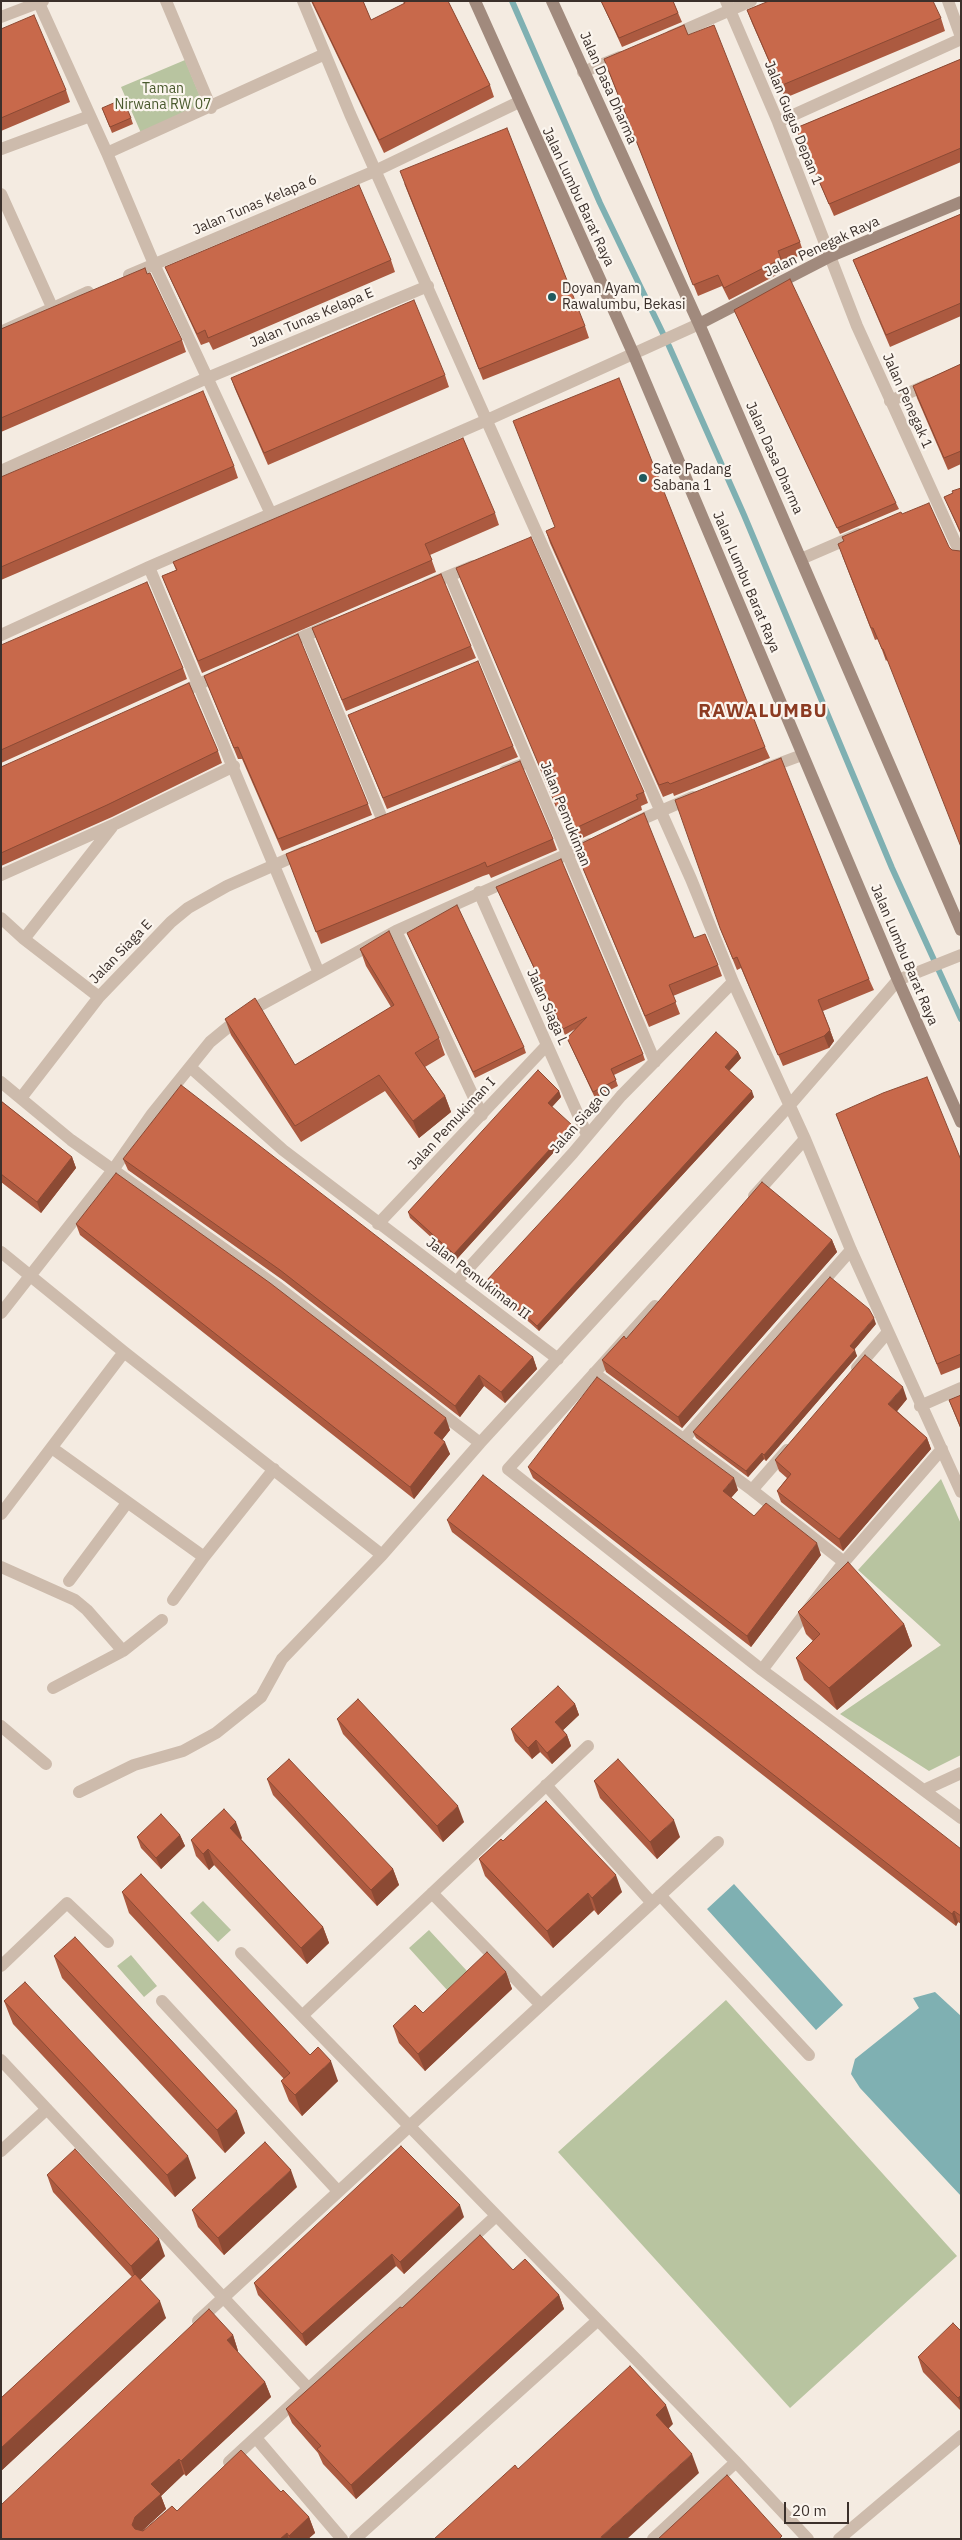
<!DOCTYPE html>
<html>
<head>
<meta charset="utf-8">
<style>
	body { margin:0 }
	#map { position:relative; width:962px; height:2540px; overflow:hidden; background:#f4ebe1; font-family:"IBM Plex Sans",sans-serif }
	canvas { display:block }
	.frame { position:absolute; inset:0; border:2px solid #3b302b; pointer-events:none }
	.scale { position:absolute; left:784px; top:2502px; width:65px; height:22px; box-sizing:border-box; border:2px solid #3b302b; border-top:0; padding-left:6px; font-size:15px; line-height:18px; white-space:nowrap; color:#3b302b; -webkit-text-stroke:4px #fbf5ee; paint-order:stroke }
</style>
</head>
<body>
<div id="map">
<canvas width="962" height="2540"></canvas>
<div class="frame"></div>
<div class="scale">20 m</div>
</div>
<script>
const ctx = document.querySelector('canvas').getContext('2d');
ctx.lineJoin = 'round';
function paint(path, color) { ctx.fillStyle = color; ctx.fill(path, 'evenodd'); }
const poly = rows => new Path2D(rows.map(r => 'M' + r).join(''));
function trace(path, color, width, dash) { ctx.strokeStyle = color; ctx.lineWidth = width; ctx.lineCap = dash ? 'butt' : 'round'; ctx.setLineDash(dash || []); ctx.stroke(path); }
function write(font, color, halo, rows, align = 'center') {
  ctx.font = font + ' "IBM Plex Sans",sans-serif'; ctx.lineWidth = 4.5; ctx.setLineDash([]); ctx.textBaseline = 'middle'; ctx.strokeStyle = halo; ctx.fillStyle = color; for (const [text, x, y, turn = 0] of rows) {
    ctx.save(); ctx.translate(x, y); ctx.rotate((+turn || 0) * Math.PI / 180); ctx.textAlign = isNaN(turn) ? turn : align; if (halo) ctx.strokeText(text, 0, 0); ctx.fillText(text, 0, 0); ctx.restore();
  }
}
const green = poly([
	[185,60,204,106,141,133,121,87],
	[941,1479,961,1524,961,1755,929,1771,840,1714,941,1645,858,1570],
	[203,1901,231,1930,218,1942,190,1913],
	[429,1930,467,1971,447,1990,409,1948],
	[131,1955,157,1986,144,1997,117,1966],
	[726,2000,957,2256,790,2408,558,2152]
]);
const water = poly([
	[734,1884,843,2005,816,2030,707,1909],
	[935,1992,961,2016,961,2196,860,2088,851,2074,855,2059,919,2008,913,1998]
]);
const stream = poly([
	[512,1,600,203,669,346,744,515,892,868,961,1019]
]);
const street = poly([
	[38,1,107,153,154,264,271,514],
	[166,1,211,108],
	[303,1,350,114,691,879,733,982,805,1139,851,1250,961,1492],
	[726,1,778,122,857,326,961,555],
	[948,1,961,37],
	[1,17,43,1],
	[671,36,751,1],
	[583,72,620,57],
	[778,122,961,39],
	[1,149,90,116],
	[107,153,325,54],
	[1,194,52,307],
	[129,275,375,171,519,102],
	[1,332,88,292],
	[890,401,929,384],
	[1,471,207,378,428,286],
	[801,559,859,534],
	[149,567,319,973],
	[450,576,655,1062],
	[427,585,473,566],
	[1,635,149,567,487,420,699,324],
	[306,635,383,821],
	[284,645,330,625],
	[177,694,221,674],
	[767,768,802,755],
	[505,771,528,762],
	[631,824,693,797],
	[1,875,115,824,234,766],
	[479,892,587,1135],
	[1,918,24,939,99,997],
	[396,931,482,1115],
	[24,939,112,827],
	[190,1067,283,1150,558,1359],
	[1,1082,71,1140,279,1288,480,1443],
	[21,1098,99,997,171,922,188,908,227,886,304,852],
	[754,1196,805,1139],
	[378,1224,547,1045],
	[1,1252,124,1352,382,1555],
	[457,1281,573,1153,621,1096,733,982],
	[655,1306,508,1469,762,1670,961,1818],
	[1,1313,113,1170,152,1114,210,1042,244,1014,396,931,590,844],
	[857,1368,888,1332],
	[594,1373,752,1490,844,1562],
	[920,1406,961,1388],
	[684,1439,851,1250],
	[52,1448,204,1557,274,1469],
	[752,1490,787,1450],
	[1,1514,124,1352],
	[1,1567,75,1600,87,1610,123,1651,162,1620],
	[69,1581,127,1503],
	[173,1600,204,1557],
	[762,1670,844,1562,942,1449],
	[53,1688,123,1651],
	[1,1726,46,1764],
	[546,1785,652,1903],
	[924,1790,961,1773],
	[79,1792,134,1765,183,1751,216,1733,261,1697,282,1659,382,1555,480,1443,789,1106,898,980,961,955],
	[432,1893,541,2005],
	[660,1895,809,2055],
	[241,1953,736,2462,808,2539],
	[1,1966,67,1903,108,1942],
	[162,2001,338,2191],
	[303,2015,588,1746],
	[1,2060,309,2389],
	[1,2151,47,2109],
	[198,2321,718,1842],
	[256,2438,342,2539],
	[229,2462,496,2216],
	[355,2539,597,2321],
	[653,2539,736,2462],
	[839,2539,961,2436]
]);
const secondary = poly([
	[475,1,633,353,898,980,961,1122],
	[552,1,699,324,961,930],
	[699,324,831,256,961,202]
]);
const wall = poly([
	[311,1,363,1,371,20,404,4,403,1,448,1,490,85,494,97,384,153],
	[601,1,673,1,682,22,622,47],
	[747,10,941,18,945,31,785,98,752,23],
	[1,29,66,90,70,102,1,131],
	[688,35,800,242,804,254,783,262,786,270,729,300,722,286,698,296,608,70],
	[961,59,961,162,834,216,801,140,796,128],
	[102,108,131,118,133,124,112,133],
	[404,183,585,326,589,338,483,380],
	[961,214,961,316,890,347,853,260],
	[391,260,395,272,213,350,209,342,201,345,170,278,165,267],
	[147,274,182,340,186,352,1,432,1,329],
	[734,310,896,503,899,509,840,534],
	[961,364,961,464,948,470,917,398,913,386],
	[445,375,449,387,268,465,235,389,231,378],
	[234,466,238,478,1,580,1,477],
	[961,488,961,535,949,508,944,497,953,493],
	[495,513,499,525,430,555,436,572,202,673,162,576,176,570,173,562],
	[902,514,949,547,952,550,960,551,887,660,886,661,878,639,875,640,842,555,844,541,842,537],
	[555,527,765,747,770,758,674,796,673,793,663,797,550,543,546,531],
	[456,568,644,792,648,803,641,806,642,810,572,843],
	[312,628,471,646,476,658,346,711],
	[1,645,183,668,187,679,1,763],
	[204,676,368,804,372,815,282,851,242,759,238,759],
	[348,715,513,746,518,757,387,809],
	[218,751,222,763,112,817,1,866,1,767],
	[553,839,557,850,491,878,489,874,483,876,321,944,286,854],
	[574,847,694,938,718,965,722,976,673,996,680,1014,649,1027],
	[496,887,643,1054,645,1060,614,1075,618,1086,595,1098,567,1038,575,1029,565,1035],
	[720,928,869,979,874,990,823,1011,834,1041,829,1048,783,1066,741,968,737,970],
	[407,933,524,1047,526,1053,475,1078],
	[360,949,439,1038,445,1055,425,1067,445,1096,451,1112,419,1138,385,1091,301,1142,231,1035,225,1019,295,1065,391,1007,366,966],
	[738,1052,741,1058,729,1071,754,1097,539,1331,489,1286,487,1280],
	[559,1091,561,1097,552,1107,574,1130,456,1260,410,1218,408,1212],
	[1,1101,72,1157,76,1168,41,1213,1,1182],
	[836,1114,961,1160,961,1367,941,1375],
	[123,1159,533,1357,537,1369,505,1403,484,1386,460,1417,284,1281,128,1170],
	[76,1224,450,1430,442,1440,450,1454,414,1499,80,1235],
	[832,1240,837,1252,682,1428,606,1372,602,1360,626,1339],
	[876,1324,854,1350,857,1356,766,1461,764,1459,748,1477,696,1438,693,1432],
	[961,1395,961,1430,949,1400],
	[907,1399,897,1411,927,1438,931,1449,843,1551,781,1502,777,1491,787,1478,779,1471,775,1460],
	[528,1467,738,1490,731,1498,754,1516,821,1555,751,1647,533,1478],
	[447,1520,961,1849,961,1924,958,1922,956,1926,452,1532],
	[798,1612,904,1624,912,1646,837,1710,804,1680,796,1658,813,1641,806,1634],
	[575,1704,579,1715,563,1730,567,1735,571,1746,552,1764,540,1752,532,1759,515,1741,511,1729],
	[337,1719,464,1822,443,1842,343,1734],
	[267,1779,393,1869,399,1885,377,1906,273,1795],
	[594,1781,680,1837,657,1859,600,1798],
	[180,1835,185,1846,161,1869,141,1848,137,1837],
	[242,1838,241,1839,323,1927,329,1943,307,1964,214,1865,209,1870,196,1856,191,1840],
	[503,1841,622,1892,598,1915,594,1910,553,1948,485,1876,479,1859],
	[122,1892,310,2055,338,2081,302,2116,289,2101,281,2081,284,2079,129,1913],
	[54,1956,245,2133,225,2153,62,1978],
	[506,1972,512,1989,425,2071,399,2043,393,2026,423,2013],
	[4,2001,196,2178,175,2197,13,2024],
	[47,2175,165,2256,140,2280,166,2318,1,2471,1,2398,132,2277,53,2192],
	[297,2187,224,2255,198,2227,192,2210],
	[464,2217,404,2274,396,2266,306,2346,258,2295,254,2283],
	[513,2270,559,2295,564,2309,356,2499,323,2464,318,2453,292,2423,286,2409,402,2308],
	[961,2329,961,2411,923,2372,918,2357],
	[233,2335,238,2351,237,2352,265,2382,271,2397,186,2476,184,2474,161,2496,166,2509,142,2531,177,2511,281,2492,309,2517,315,2533,308,2539,1,2539]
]);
const shadedWall = poly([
	[830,1030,834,1041,829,1048,824,1036],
	[738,1052,741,1058,727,1073,725,1067],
	[559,1091,561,1097,550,1109,548,1103],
	[752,1091,754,1097,539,1331,537,1326],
	[445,1096,451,1112,419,1138,413,1121],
	[572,1125,574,1130,456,1260,454,1254],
	[72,1157,76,1168,41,1213,37,1202],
	[832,1240,837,1252,682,1428,678,1417],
	[874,1318,876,1324,852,1352,850,1346],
	[855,1350,857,1356,766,1461,764,1455],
	[533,1357,537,1369,505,1403,501,1392],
	[479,1375,484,1386,460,1417,455,1406],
	[903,1387,907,1399,893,1416,888,1404],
	[446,1418,450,1430,438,1445,434,1433],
	[927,1438,931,1449,843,1551,839,1539],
	[445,1442,450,1454,414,1499,410,1487],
	[762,1453,764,1459,748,1477,746,1471],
	[734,1478,738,1490,727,1502,723,1491],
	[817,1543,821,1555,751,1647,747,1636],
	[904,1624,912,1646,837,1710,829,1688],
	[575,1704,579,1715,559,1734,555,1722],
	[567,1735,571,1746,552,1764,547,1753],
	[536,1740,540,1752,532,1759,528,1748],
	[458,1806,464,1822,443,1842,437,1826],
	[674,1820,680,1837,657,1859,650,1842],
	[236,1822,242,1838,236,1844,230,1828],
	[180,1835,185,1846,161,1869,156,1858],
	[208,1849,214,1865,209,1870,203,1854],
	[393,1869,399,1885,377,1906,371,1890],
	[616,1875,622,1892,598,1915,592,1898],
	[588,1893,594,1910,553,1948,547,1931],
	[954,1911,958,1922,956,1926,952,1914],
	[323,1927,329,1943,307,1964,301,1948],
	[506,1972,512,1989,425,2071,418,2054],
	[331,2061,338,2081,302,2116,295,2095],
	[237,2111,245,2133,225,2153,217,2130],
	[188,2156,196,2178,175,2197,167,2175],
	[291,2170,297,2187,224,2255,218,2238],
	[460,2205,464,2217,404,2274,400,2262],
	[159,2239,165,2256,137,2283,131,2266],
	[392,2254,396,2266,306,2346,302,2334],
	[559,2295,564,2309,356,2499,351,2485],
	[160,2301,166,2318,1,2471,1,2448],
	[233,2335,238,2351,232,2356,227,2340],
	[265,2382,271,2397,186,2476,181,2461],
	[961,2395,961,2407,958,2398],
	[666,2405,673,2424,663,2434,656,2415],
	[692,2454,699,2473,627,2539,602,2539,601,2537],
	[179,2459,184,2474,161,2496,166,2509,140,2533,139,2539,132,2525,135,2517,151,2484],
	[309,2517,315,2533,308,2539,290,2539,289,2536],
	[287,2533,289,2539,280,2539]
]);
const building = poly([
	[312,1,363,1,371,20,405,3,404,1,448,1,490,85,379,140,312,1],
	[601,1,673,1,678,13,619,38,601,1],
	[769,1,933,1,941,18,780,86,747,10,769,1],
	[34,15,66,90,1,118,1,29,34,15],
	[684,25,688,35,714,25,800,242,778,251,781,259,724,288,718,275,693,285,604,59,684,25],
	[961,59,961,148,829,204,796,128,961,59],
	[123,99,131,118,110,127,102,108,123,99],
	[507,128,585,326,479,369,400,171,507,128],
	[359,185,391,260,208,338,205,330,197,334,165,267,359,185],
	[961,214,961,303,886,335,853,260,961,214],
	[145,268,147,274,150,273,182,340,1,418,1,329,145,268],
	[790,279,896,503,837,528,734,310,790,279],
	[414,300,445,375,264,453,231,378,414,300],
	[961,364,961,451,944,458,913,386,961,364],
	[619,378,765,747,670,784,668,782,659,785,546,531,555,527,513,421,619,378],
	[203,391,234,466,1,567,1,477,203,391],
	[463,438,495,513,425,544,432,560,198,661,162,576,177,570,173,562,463,438],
	[961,488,961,533,944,497,953,493,952,491,961,488],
	[929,503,949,547,952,550,960,551,961,550,961,847,883,649,882,649,873,628,871,628,838,544,844,541,842,537,901,512,902,514,929,503],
	[531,537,644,792,636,795,638,799,567,832,456,568,531,537],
	[441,574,471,646,342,700,312,628,441,574],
	[147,582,183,668,1,750,1,645,147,582],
	[298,634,368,804,278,839,238,747,234,748,204,676,298,634],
	[478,661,513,746,383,798,348,715,478,661],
	[189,683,218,751,107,805,1,853,1,767,189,683],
	[781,758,869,979,818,1000,830,1030,824,1036,778,1055,737,957,733,959,720,928,675,800,781,758],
	[520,761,553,839,487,867,485,862,479,865,316,932,286,854,520,761],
	[644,813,694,938,705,934,718,965,669,985,676,1002,645,1016,574,847,644,813],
	[561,859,643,1054,611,1069,616,1080,593,1092,567,1038,587,1017,563,1029,496,887,561,859],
	[457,905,524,1047,473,1072,407,933,457,905],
	[389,931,439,1038,415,1053,445,1096,413,1121,379,1075,295,1126,225,1019,255,998,295,1065,394,1005,360,949,389,931],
	[716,1032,738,1052,725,1067,752,1091,537,1326,487,1280,716,1032],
	[538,1070,559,1091,548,1103,572,1125,454,1254,408,1212,538,1070],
	[927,1077,961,1160,961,1354,937,1364,836,1114,883,1093,927,1077],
	[181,1085,533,1357,501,1392,479,1375,455,1406,280,1270,123,1159,181,1085],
	[1,1101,72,1157,37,1202,1,1174,1,1101],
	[116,1173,270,1283,446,1418,434,1433,445,1442,410,1487,76,1224,116,1173],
	[762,1182,832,1240,678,1417,602,1360,624,1336,626,1339,762,1182],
	[830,1277,869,1309,874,1318,850,1346,855,1350,764,1455,762,1453,746,1471,693,1432,830,1277],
	[865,1355,903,1387,888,1404,927,1438,839,1539,777,1491,791,1474,775,1460,865,1355],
	[597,1377,734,1478,723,1491,754,1516,766,1503,817,1543,747,1636,528,1467,597,1377],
	[961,1395,961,1428,949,1400,961,1395],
	[483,1475,961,1849,961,1916,954,1911,952,1914,447,1520,483,1475],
	[848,1562,904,1624,829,1688,796,1658,820,1634,798,1612,848,1562],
	[558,1686,575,1704,555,1722,567,1735,547,1753,536,1740,528,1748,511,1729,558,1686],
	[358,1699,458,1806,437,1826,337,1719,358,1699],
	[289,1759,393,1869,371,1890,267,1779,289,1759],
	[618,1759,674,1820,650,1842,594,1781,618,1759],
	[546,1801,616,1875,592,1898,588,1893,547,1931,479,1859,501,1839,503,1841,546,1801],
	[224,1809,236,1822,230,1828,323,1927,301,1948,208,1849,203,1854,191,1840,224,1809],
	[161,1814,180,1835,156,1858,137,1837,161,1814],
	[141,1874,310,2055,318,2047,331,2061,295,2095,281,2081,290,2073,122,1892,141,1874],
	[75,1937,237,2111,217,2130,54,1956,75,1937],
	[487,1952,506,1972,418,2054,393,2026,415,2005,423,2013,487,1952],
	[25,1982,188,2156,167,2175,4,2001,25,1982],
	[265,2142,291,2170,218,2238,192,2210,265,2142],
	[401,2146,460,2205,400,2262,392,2254,302,2334,254,2283,401,2146],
	[75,2149,159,2239,131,2266,47,2175,75,2149],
	[480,2235,513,2270,525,2259,559,2295,351,2485,317,2449,321,2446,286,2409,400,2307,402,2308,480,2235],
	[135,2274,160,2301,1,2448,1,2398,135,2274],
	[209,2309,233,2335,227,2340,265,2382,181,2461,179,2459,151,2484,161,2494,135,2517,132,2525,135,2529,143,2531,172,2506,177,2511,241,2450,281,2492,283,2490,309,2517,289,2536,287,2533,280,2539,1,2539,1,2505,209,2309],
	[953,2323,960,2330,961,2329,961,2395,958,2398,918,2357,953,2323],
	[630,2366,666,2405,656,2415,692,2454,601,2537,602,2539,434,2539,515,2465,518,2469,630,2366],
	[727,2475,782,2536,779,2539,658,2539,727,2475]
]);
const markers = [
	[552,297,5,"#1f5a5e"],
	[643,478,5,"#1f5a5e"]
];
const streetNames = [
	["Jalan Dasa Dharma",608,88,66],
	["Jalan Gugus Depan 1",793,123,68],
	["Jalan Lumbu Barat Raya",578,197,65],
	["Jalan Tunas Kelapa 6",255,205,-23],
	["Jalan Penegak Raya",822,247,-25],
	["Jalan Tunas Kelapa E",312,318,-23],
	["Jalan Penegak 1",907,401,66],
	["Jalan Dasa Dharma",774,458,66],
	["Jalan Lumbu Barat Raya",746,582,67],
	["Jalan Pemukiman",565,814,68],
	["Jalan Siaga E",121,952,-46],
	["Jalan Lumbu Barat Raya",904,955,67],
	["Jalan Siaga L",547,1007,66],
	["Jalan Siaga O",581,1120,-49],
	["Jalan Pemukiman I",452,1124,-47],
	["Jalan Pemukiman II",478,1279,37]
];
const parkNames = [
	["Taman",163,89],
	["Nirwana RW 07",163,105]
];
const poiNames = [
	["Doyan Ayam",562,289],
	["Rawalumbu, Bekasi",562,305],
	["Sate Padang",653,470],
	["Sabana 1",653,486]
];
const districtNames = [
	["RAWALUMBU",763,712]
];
paint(green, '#b8c4a0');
paint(water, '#7fb0b2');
trace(stream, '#7fb0b2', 6);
trace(street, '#cdbbac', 12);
trace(secondary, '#a18a7d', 12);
paint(wall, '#ac5a40');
paint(shadedWall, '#8c4a34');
paint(building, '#c8694b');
trace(building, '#8c4a34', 1);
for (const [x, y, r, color] of markers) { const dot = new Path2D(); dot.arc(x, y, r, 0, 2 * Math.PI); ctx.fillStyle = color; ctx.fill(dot); trace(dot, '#fbf5ee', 2); }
write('14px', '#3b302b', '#fbf5ee', streetNames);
write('14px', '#4a5a2e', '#fbf5ee', parkNames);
write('14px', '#3b302b', '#fbf5ee', poiNames, 'left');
ctx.letterSpacing = '1px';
write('bold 19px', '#8c3b22', '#fbf5ee', districtNames);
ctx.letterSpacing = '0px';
</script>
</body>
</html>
